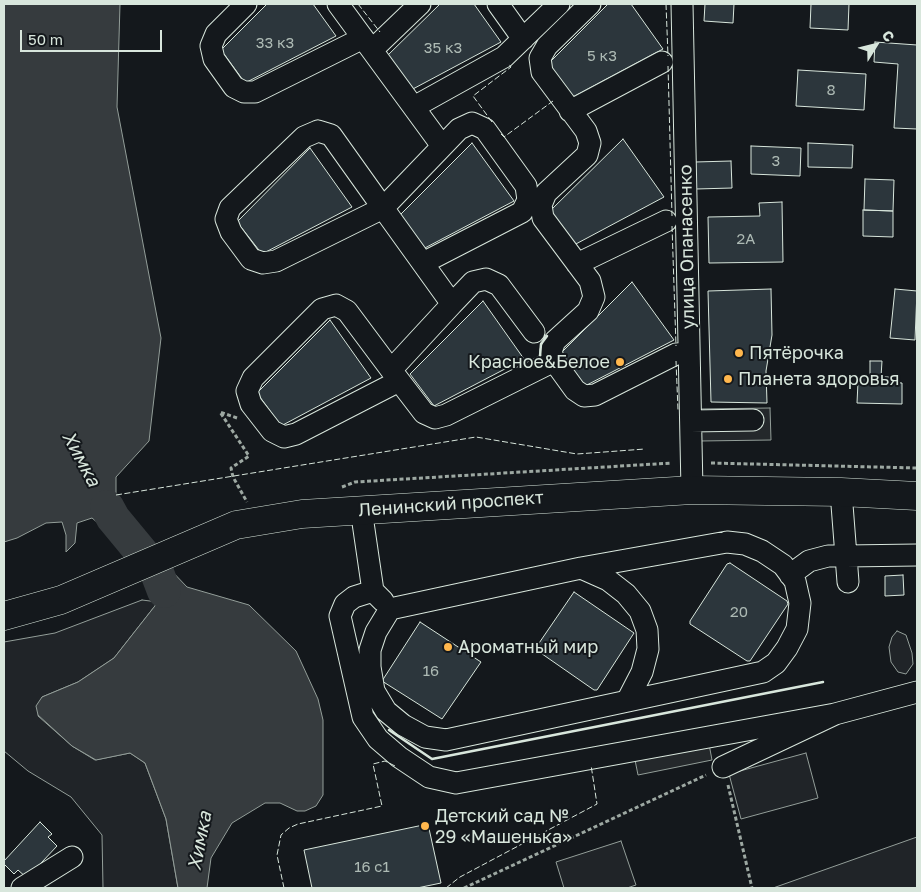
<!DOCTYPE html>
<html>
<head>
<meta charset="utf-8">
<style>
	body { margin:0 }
	#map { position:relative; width:921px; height:892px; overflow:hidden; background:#14181c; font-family:"Golos Text",sans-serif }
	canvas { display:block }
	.frame { position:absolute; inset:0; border:5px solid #d8e6dc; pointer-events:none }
	.north { position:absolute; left:851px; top:20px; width:50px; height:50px; -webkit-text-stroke:4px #14181c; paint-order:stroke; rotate:54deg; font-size:14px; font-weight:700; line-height:20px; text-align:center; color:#d8e6dc }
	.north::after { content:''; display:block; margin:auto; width:18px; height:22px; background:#d8e6dc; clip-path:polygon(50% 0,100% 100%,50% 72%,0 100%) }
	.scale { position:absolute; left:20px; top:30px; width:142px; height:22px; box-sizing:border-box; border:2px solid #d8e6dc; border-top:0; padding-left:6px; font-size:15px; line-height:18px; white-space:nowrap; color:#d8e6dc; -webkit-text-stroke:4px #14181c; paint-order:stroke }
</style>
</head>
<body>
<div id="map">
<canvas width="921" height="892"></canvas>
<div class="frame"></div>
<div class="north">С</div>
<div class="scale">50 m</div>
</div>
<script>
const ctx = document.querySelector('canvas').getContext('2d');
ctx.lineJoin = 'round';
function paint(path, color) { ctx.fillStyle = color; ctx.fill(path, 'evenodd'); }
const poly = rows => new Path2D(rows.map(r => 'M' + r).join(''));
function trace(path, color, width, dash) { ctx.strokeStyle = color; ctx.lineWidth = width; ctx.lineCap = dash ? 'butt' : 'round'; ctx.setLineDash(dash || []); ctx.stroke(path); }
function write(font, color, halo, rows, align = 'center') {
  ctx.font = font + ' "Golos Text",sans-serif'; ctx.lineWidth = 4; ctx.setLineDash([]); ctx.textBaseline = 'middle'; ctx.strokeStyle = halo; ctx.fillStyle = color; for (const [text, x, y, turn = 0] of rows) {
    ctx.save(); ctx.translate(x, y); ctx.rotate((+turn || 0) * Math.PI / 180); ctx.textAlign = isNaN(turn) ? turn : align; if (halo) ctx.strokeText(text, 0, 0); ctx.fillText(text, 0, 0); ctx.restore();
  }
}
const green = poly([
	[142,600,158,602,114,658,78,682,42,697,38,716,72,746,95,760,130,753,145,763,166,819,178,888,103,888,102,835,71,797,28,771,4,751,4,642,55,633,142,600],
	[897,631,906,635,912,653,913,664,906,674,898,672,891,662,889,647,892,637,897,631],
	[806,753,818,798,741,819,729,774,806,753],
	[917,837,917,888,773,888,917,837],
	[621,841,636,885,627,888,564,888,556,862,621,841]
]);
const parking = poly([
	[770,408,771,440,700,441,699,409,770,408],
	[709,744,712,760,638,775,635,760,709,744]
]);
const water = poly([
	[4,4,120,4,117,107,161,338,149,441,116,477,116,495,148,539,126,546,92,518,77,523,75,543,66,552,66,535,62,522,46,523,17,538,4,542,4,4],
	[167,566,187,587,249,605,296,651,318,699,323,720,323,795,316,806,305,811,297,811,280,803,265,803,232,823,211,858,207,888,178,888,166,819,145,763,130,753,96,760,72,746,38,715,36,706,42,697,78,682,114,658,158,602,144,575,167,566]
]);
const river = poly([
	[107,507,113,518,156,570,164,591]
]);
const building = poly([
	[267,4,313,4,336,36,245,83,221,50,267,4],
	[440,4,474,4,501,42,411,90,386,57,440,4],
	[608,4,631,4,663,49,573,97,548,64,608,4],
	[705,4,734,4,733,23,704,21,705,4],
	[811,4,849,4,848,30,810,28,811,4],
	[875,42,917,45,917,129,894,128,898,64,874,62,875,42],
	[798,70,866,74,864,110,796,106,798,70],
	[623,139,664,197,574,245,549,212,623,139],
	[472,143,514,201,423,249,399,216,472,143],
	[808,143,853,145,852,168,808,167,808,143],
	[751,146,801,148,800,176,751,174,751,146],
	[310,148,352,207,262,254,237,222,310,148],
	[731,161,732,188,696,189,695,162,731,161],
	[865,179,894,180,893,211,864,210,865,179],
	[782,202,783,262,709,263,708,217,760,216,759,203,782,202],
	[863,210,893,211,893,237,863,236,863,210],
	[632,282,674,340,583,387,559,355,632,282],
	[771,289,772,335,766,371,767,403,711,402,708,291,771,289],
	[895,289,917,291,915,340,890,338,895,289],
	[483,301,524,359,434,406,410,374,483,301],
	[330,320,371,378,281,426,257,393,330,320],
	[870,361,882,361,881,377,889,377,889,382,902,383,902,404,857,403,858,382,860,382,861,376,870,376,870,361],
	[730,563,787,601,788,604,750,661,747,661,690,624,690,621,727,564,730,563],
	[903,575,904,595,885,596,885,576,903,575],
	[574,592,634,633,597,690,594,690,535,649,574,592],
	[420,622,481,662,442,719,382,681,420,622],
	[40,822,52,834,48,837,57,846,27,878,18,870,14,874,4,864,4,861,40,822],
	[428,824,441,883,417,888,312,888,304,850,428,824]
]);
const path = poly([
	[237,418,220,412,249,456,231,468,233,477,247,502],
	[711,463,917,468],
	[342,487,355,482,672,463],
	[728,785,752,888],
	[464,888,706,775]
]);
const minor = poly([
	[246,4,216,34,211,46,214,59,234,87,244,92,255,92,363,38],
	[338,4,442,146],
	[498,4,523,39],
	[590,4,547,46,540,58,542,72,586,131,590,143,587,155,546,193,541,205,543,218,590,281,594,297,588,311,555,341,551,351,554,361,575,390,584,396,595,395,676,354,689,353],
	[682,4,692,490],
	[372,50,420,4],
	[414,107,504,57,559,4],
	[570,111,662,62],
	[318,131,331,135,383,208,276,261,263,263,251,259,231,232,226,219,230,208,304,137,318,131],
	[423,263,522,212,528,200,526,186,485,129,472,123,459,129,383,208,452,304,391,370,424,413,435,418,446,415,554,361],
	[577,264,666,221],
	[452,304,473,282,486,279,499,285,534,332],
	[391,370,347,311,336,305,322,309,253,378,247,391,251,404,272,431,284,437,296,434,399,381],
	[691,421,753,420],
	[361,509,373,591,383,601],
	[727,542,745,544,762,551,783,565,795,581,800,603,797,629,787,648,776,663,763,672,446,740,425,737,403,725,386,711,374,691,370,667,370,650,376,632,390,609,581,568,727,542],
	[581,568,608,580,626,594,640,611,647,630,648,649,642,672,627,701],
	[790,575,809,561,828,556,846,556,841,492],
	[848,582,846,556,917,555],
	[373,591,354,597,345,604,340,616,363,717,378,739,399,757,429,777,456,783,835,714],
	[723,767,835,714,917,692],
	[22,888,72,857]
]);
const major = poly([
	[4,616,61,600,236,525,302,514,692,490,841,492,917,496]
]);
const fence = poly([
	[358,4,380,32],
	[666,4,668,56],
	[668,66,672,216],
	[492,122,473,96,511,67,509,64],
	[501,134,504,137,553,101],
	[672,226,676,346],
	[676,361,678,410],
	[116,495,476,437,577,454,645,449],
	[284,888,277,855,281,835,289,828,298,824,382,806,373,764,385,761,395,766],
	[446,888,460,877,597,804,591,765]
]);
const wall = poly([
	[540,356,541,344,547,336],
	[389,730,432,759,823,682]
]);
const markers = [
	[739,353,5,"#ffb74d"],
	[620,362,5,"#ffb74d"],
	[728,379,5,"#ffb74d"],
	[448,647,5,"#ffb74d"],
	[425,826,5,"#ffb74d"]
];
const numberNames = [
	["33 к3",275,43],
	["35 к3",443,48],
	["5 к3",602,56],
	["8",831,90],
	["3",776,161],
	["2А",746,239],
	["20",739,612],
	["16",431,671],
	["16 с1",372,867]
];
const streetNames = [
	["улица Опанасенко",687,247,-91],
	["Ленинский проспект",451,504,-4]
];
const poiNames = [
	["Пятёрочка",749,353],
	["Красное&Белое",610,362,"right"],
	["Планета здоровья",738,379],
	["Ароматный мир",458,647],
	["Детский сад №",435,816],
	["29 «Машенька»",435,837]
];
const waterNames = [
	["Химка",81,459,62],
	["Химка",200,841,-79]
];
paint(green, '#202428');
trace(green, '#939e99', 1);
paint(parking, '#24282b');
trace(parking, '#939e99', 1);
paint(water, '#363b3e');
trace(water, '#939e99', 1);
trace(river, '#363b3e', 34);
paint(building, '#2c363c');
trace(building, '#d8e6dc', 1);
trace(minor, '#d8e6dc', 23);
trace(major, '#d8e6dc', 29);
trace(path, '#9da8a2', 3, [4, 2.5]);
trace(minor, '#14181c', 21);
trace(major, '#14181c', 28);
trace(fence, '#d8e6dc', 1, [6, 2.5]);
trace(wall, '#d8e6dc', 2.5);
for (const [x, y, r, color] of markers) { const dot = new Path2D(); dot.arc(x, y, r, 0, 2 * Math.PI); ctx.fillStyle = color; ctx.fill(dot); trace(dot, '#14181c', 2); }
write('15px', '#adbab4', null, numberNames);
write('18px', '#d8e6dc', '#14181c', streetNames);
write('18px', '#d8e6dc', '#14181c', poiNames, 'left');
write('italic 19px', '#d8e6dc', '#14181c', waterNames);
</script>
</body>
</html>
